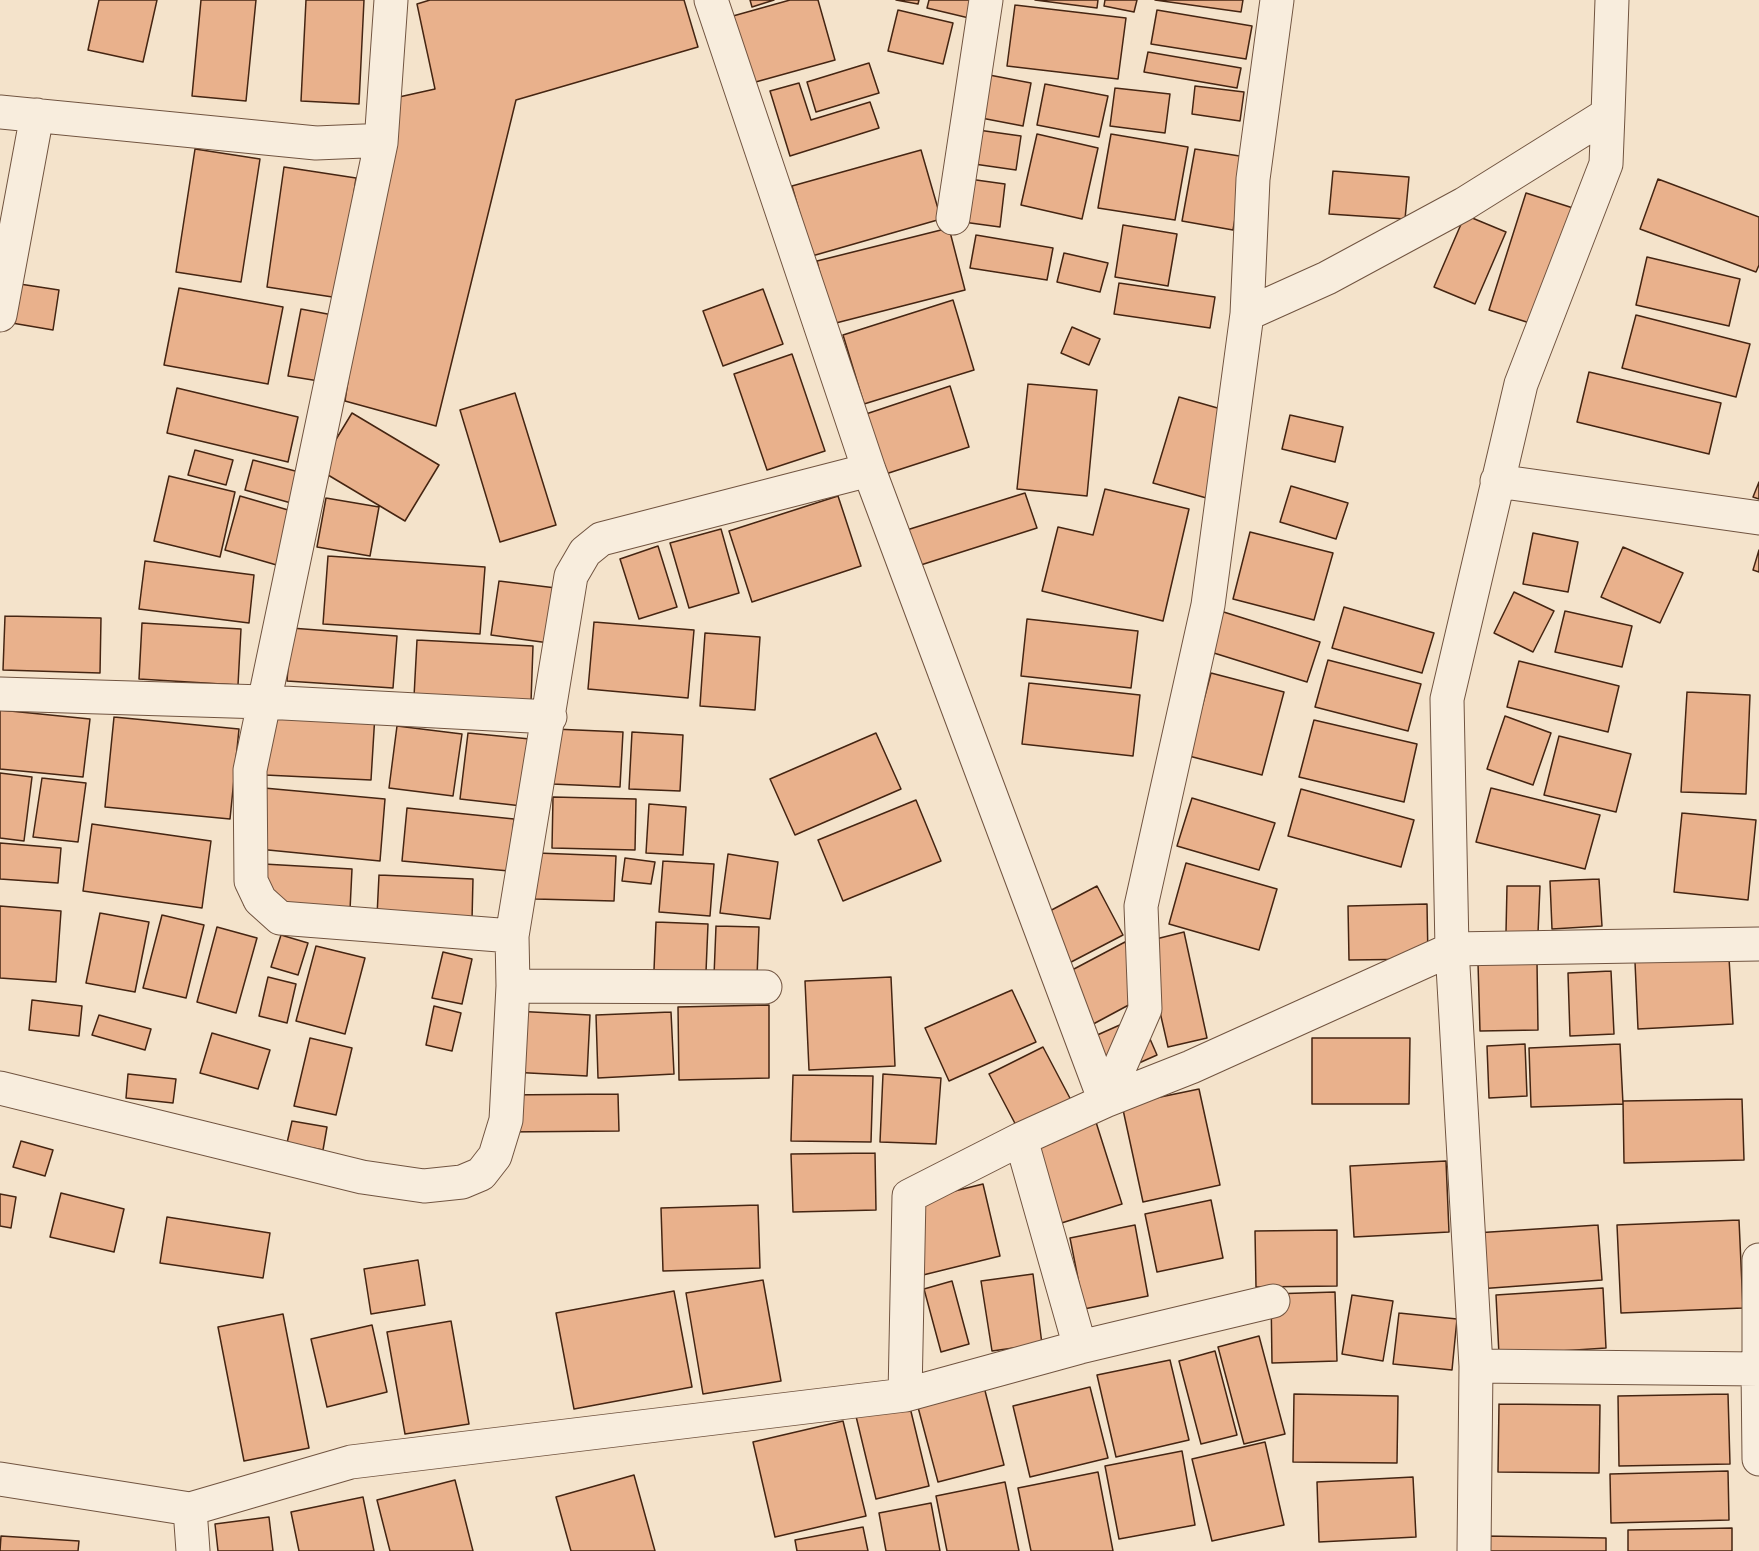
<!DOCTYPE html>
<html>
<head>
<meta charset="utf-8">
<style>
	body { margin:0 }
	canvas { display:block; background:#f4e3cb }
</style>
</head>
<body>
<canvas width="1759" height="1551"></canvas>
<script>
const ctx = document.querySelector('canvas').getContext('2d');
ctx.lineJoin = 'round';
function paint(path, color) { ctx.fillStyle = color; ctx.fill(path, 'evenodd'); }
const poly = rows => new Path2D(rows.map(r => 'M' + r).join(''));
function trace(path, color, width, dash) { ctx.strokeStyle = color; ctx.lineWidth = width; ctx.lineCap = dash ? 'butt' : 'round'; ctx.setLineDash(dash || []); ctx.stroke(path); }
const building = poly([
	[99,0,157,0,143,62,88,50,99,0],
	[201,0,256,0,246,101,192,96,201,0],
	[306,0,364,0,359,104,301,101,306,0],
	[430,0,684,0,698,47,516,100,436,426,345,401,390,99,435,89,417,4,430,0],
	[750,0,774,0,752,7,750,0],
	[790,0,818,0,835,60,752,83,733,16,790,0],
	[896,0,919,0,918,4,896,0],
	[929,0,974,0,969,18,927,8,929,0],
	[1035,0,1098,0,1097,8,1035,0],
	[1105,0,1137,0,1134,12,1104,6,1105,0],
	[1155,0,1243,0,1241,12,1155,0],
	[1015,5,1126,18,1118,79,1007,66,1015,5],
	[898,10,953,23,943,64,888,51,898,10],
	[1157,10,1252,26,1246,59,1151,44,1157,10],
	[1148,52,1241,68,1237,88,1144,72,1148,52],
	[869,63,879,93,816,112,807,82,869,63],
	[984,74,1031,83,1023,126,976,117,984,74],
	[799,83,811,120,870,102,879,128,790,156,770,91,799,83],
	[1045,84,1108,96,1099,137,1037,125,1045,84],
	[1195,86,1244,92,1240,121,1192,114,1195,86],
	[1115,88,1170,94,1165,133,1110,126,1115,88],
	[978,130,1021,136,1016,170,974,164,978,130],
	[1037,134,1098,148,1082,219,1021,205,1037,134],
	[1111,134,1188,147,1175,220,1098,208,1111,134],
	[195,149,260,159,241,282,176,272,195,149],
	[1195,149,1246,157,1233,230,1182,221,1195,149],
	[921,150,941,219,812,256,792,186,921,150],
	[284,167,356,178,339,298,267,287,284,167],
	[1333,171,1409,177,1405,219,1329,214,1333,171],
	[969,179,1005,184,1000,227,963,222,969,179],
	[1658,179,1759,217,1759,265,1756,272,1640,229,1658,179],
	[1526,193,1573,208,1536,325,1489,310,1526,193],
	[1465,215,1506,232,1475,304,1434,287,1465,215],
	[1123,225,1177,234,1168,286,1115,277,1123,225],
	[949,228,965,290,832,324,817,261,949,228],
	[976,235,1053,248,1047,280,970,268,976,235],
	[1064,253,1108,263,1100,292,1057,282,1064,253],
	[1647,257,1740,279,1729,326,1636,305,1647,257],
	[0,281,59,290,53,330,0,321,0,281],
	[1119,283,1215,297,1210,328,1114,314,1119,283],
	[179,288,283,307,268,384,164,365,179,288],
	[763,289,783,344,723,366,703,311,763,289],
	[953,300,974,370,864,404,843,335,953,300],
	[301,309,338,316,325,382,288,376,301,309],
	[1636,315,1750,344,1736,397,1622,368,1636,315],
	[1072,327,1100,339,1089,365,1061,353,1072,327],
	[792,354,825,451,767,470,734,374,792,354],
	[1589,372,1721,403,1709,454,1577,422,1589,372],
	[1028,384,1097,390,1087,496,1017,489,1028,384],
	[950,386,969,447,864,481,845,421,950,386],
	[177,388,298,417,288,462,167,433,177,388],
	[515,393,556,525,500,542,460,410,515,393],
	[1179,397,1235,413,1210,499,1153,483,1179,397],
	[352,413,439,465,405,521,318,469,352,413],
	[1290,415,1343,427,1335,462,1282,449,1290,415],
	[195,450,233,460,226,485,188,475,195,450],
	[253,460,299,472,291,503,245,490,253,460],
	[169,476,235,492,220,557,154,541,169,476],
	[1759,482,1759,499,1753,497,1759,482],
	[1291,486,1348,503,1336,539,1280,522,1291,486],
	[1105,489,1189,509,1163,621,1042,591,1058,527,1093,535,1105,489],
	[1025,493,1037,528,905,570,894,534,1025,493],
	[240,496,295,512,280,566,225,550,240,496],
	[838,496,861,566,752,602,729,531,838,496],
	[326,498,379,507,370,556,317,547,326,498],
	[721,529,739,593,689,608,670,543,721,529],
	[1250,532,1333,553,1314,620,1233,599,1250,532],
	[1533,533,1578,542,1568,592,1523,584,1533,533],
	[658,546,677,607,639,619,620,559,658,546],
	[1623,547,1683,573,1660,623,1601,597,1623,547],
	[1759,550,1759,572,1753,570,1759,550],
	[328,556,485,567,480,634,323,624,328,556],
	[145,561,254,575,249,623,139,609,145,561],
	[499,581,556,588,549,643,491,635,499,581],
	[1514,592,1554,611,1533,652,1494,633,1514,592],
	[1344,607,1434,633,1422,673,1332,648,1344,607],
	[1214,609,1320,642,1307,682,1201,649,1214,609],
	[1565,611,1632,626,1622,667,1555,652,1565,611],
	[5,616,101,618,100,673,3,670,5,616],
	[1027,619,1138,631,1131,688,1021,676,1027,619],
	[594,622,694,630,688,698,588,689,594,622],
	[142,623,241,629,238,685,139,679,142,623],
	[291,628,397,636,393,688,287,681,291,628],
	[705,633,760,637,755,710,700,706,705,633],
	[417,640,533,646,531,702,414,697,417,640],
	[1328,660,1421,684,1408,731,1315,707,1328,660],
	[1519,661,1619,686,1608,732,1507,707,1519,661],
	[1211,673,1284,692,1262,775,1189,756,1211,673],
	[1029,683,1140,695,1133,756,1022,744,1029,683],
	[1687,692,1750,695,1746,794,1681,792,1687,692],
	[269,708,375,714,371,780,265,775,269,708],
	[0,710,90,719,83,777,0,769,0,710],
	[1505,716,1551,733,1533,785,1487,769,1505,716],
	[114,717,239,729,230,819,105,807,114,717],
	[1314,720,1417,744,1404,802,1299,777,1314,720],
	[397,726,462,734,453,796,389,788,397,726],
	[554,729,623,732,620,787,552,784,554,729],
	[632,732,683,735,680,791,629,789,632,732],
	[468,733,530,739,522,806,460,799,468,733],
	[876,733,901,789,795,835,770,779,876,733],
	[1559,736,1631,754,1616,812,1544,795,1559,736],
	[0,773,32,777,24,841,0,838,0,773],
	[42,778,86,783,78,842,33,837,42,778],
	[264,788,385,799,380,861,258,849,264,788],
	[1491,788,1600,815,1585,869,1476,842,1491,788],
	[1301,789,1414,820,1401,867,1288,836,1301,789],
	[553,797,636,799,635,850,552,848,553,797],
	[1192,798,1275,823,1259,870,1177,846,1192,798],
	[916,800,941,861,843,901,818,840,916,800],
	[649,804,686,807,683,855,646,853,649,804],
	[407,808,514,819,509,871,402,861,407,808],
	[1682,813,1756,820,1748,900,1674,892,1682,813],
	[92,824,211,841,202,908,83,891,92,824],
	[0,843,61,848,58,883,0,879,0,843],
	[537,853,616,856,614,901,535,899,537,853],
	[728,854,778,862,770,919,720,913,728,854],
	[625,858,655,862,651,884,622,881,625,858],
	[663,861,714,864,710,916,659,912,663,861],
	[246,863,352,869,350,910,244,905,246,863],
	[1186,863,1277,889,1259,950,1169,924,1186,863],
	[379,875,473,879,472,920,377,916,379,875],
	[1599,879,1602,926,1552,929,1550,881,1599,879],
	[1097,886,1123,935,1052,972,1027,923,1097,886],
	[1507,886,1540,886,1538,933,1506,932,1507,886],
	[1427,904,1428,959,1349,960,1348,906,1427,904],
	[0,906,61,911,56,982,0,978,0,906],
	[100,913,149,922,135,992,86,983,100,913],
	[162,915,204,925,186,998,143,988,162,915],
	[656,922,708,924,706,972,654,970,656,922],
	[716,926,759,927,757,977,714,976,716,926],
	[217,927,257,938,236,1013,197,1002,217,927],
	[1184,932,1207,1038,1168,1047,1144,942,1184,932],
	[281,935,308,943,298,975,271,967,281,935],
	[1125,942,1151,993,1084,1029,1057,978,1125,942],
	[316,946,365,958,345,1034,296,1021,316,946],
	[443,952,472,959,462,1004,432,998,443,952],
	[1729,958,1733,1024,1638,1029,1635,962,1729,958],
	[1537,962,1538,1030,1480,1031,1478,963,1537,962],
	[1611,971,1614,1034,1570,1036,1568,973,1611,971],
	[268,977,296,984,287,1023,259,1016,268,977],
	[891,977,895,1066,809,1070,805,981,891,977],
	[1012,990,1036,1042,949,1081,925,1028,1012,990],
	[32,1000,82,1006,79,1036,29,1030,32,1000],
	[769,1005,769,1078,679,1080,678,1007,769,1005],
	[434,1006,461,1013,452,1051,426,1045,434,1006],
	[514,1011,590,1015,587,1076,510,1072,514,1011],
	[671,1012,674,1074,598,1078,596,1015,671,1012],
	[99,1015,151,1029,145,1050,92,1035,99,1015],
	[1140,1016,1157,1055,1103,1079,1086,1040,1140,1016],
	[212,1033,270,1050,258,1089,200,1073,212,1033],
	[310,1038,352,1048,336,1115,294,1106,310,1038],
	[1312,1038,1410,1038,1409,1104,1312,1104,1312,1038],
	[1525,1044,1527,1096,1489,1098,1487,1046,1525,1044],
	[1620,1044,1623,1104,1531,1107,1529,1048,1620,1044],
	[1043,1047,1072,1102,1019,1131,989,1074,1043,1047],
	[128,1074,176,1079,173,1103,126,1098,128,1074],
	[883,1074,941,1078,936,1144,880,1142,883,1074],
	[793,1075,873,1076,871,1142,791,1141,793,1075],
	[1199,1089,1220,1185,1143,1202,1122,1105,1199,1089],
	[618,1094,619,1131,503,1132,502,1095,618,1094],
	[1742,1099,1744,1160,1624,1163,1623,1101,1742,1099],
	[1095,1119,1122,1204,1052,1226,1025,1141,1095,1119],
	[292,1121,327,1127,323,1150,287,1143,292,1121],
	[21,1141,53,1150,45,1176,13,1167,21,1141],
	[875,1153,876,1210,793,1212,791,1154,875,1153],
	[1446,1161,1449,1232,1354,1237,1350,1166,1446,1161],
	[983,1184,1000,1256,915,1277,898,1205,983,1184],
	[61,1193,124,1209,114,1252,50,1237,61,1193],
	[0,1194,16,1197,11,1228,0,1226,0,1194],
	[1211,1200,1223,1258,1157,1272,1145,1214,1211,1200],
	[758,1205,760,1268,663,1271,661,1208,758,1205],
	[167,1217,270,1233,263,1278,160,1263,167,1217],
	[1739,1220,1743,1308,1621,1313,1617,1225,1739,1220],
	[1135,1225,1148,1296,1084,1309,1070,1238,1135,1225],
	[1598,1225,1602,1280,1478,1289,1475,1233,1598,1225],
	[1337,1230,1337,1286,1256,1287,1255,1231,1337,1230],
	[418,1260,425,1305,371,1314,364,1269,418,1260],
	[1033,1274,1042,1344,992,1351,981,1281,1033,1274],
	[763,1280,781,1381,703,1394,686,1293,763,1280],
	[952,1281,969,1344,941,1352,924,1289,952,1281],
	[1603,1288,1606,1348,1499,1355,1496,1295,1603,1288],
	[674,1291,692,1387,574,1409,556,1313,674,1291],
	[1335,1292,1337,1361,1272,1363,1271,1294,1335,1292],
	[1352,1295,1393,1301,1383,1361,1342,1354,1352,1295],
	[1399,1313,1457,1319,1452,1370,1393,1364,1399,1313],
	[283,1314,309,1448,244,1461,218,1327,283,1314],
	[451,1321,469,1424,405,1434,387,1332,451,1321],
	[372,1325,387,1392,327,1407,311,1339,372,1325],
	[1259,1336,1285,1434,1244,1444,1218,1347,1259,1336],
	[1215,1351,1237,1435,1201,1444,1179,1361,1215,1351],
	[1170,1360,1189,1440,1116,1457,1097,1375,1170,1360],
	[982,1379,1004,1465,938,1482,915,1396,982,1379],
	[1090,1387,1108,1458,1030,1477,1013,1406,1090,1387],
	[1294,1394,1398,1396,1397,1463,1293,1462,1294,1394],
	[1728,1394,1730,1464,1619,1466,1618,1396,1728,1394],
	[907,1395,929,1486,876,1499,854,1408,907,1395],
	[1499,1404,1600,1405,1599,1473,1498,1472,1499,1404],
	[843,1421,866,1516,775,1537,753,1442,843,1421],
	[1265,1442,1284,1525,1212,1541,1192,1459,1265,1442],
	[1182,1451,1195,1525,1119,1539,1105,1466,1182,1451],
	[1728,1471,1729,1520,1611,1523,1610,1474,1728,1471],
	[1098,1472,1113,1551,1031,1551,1018,1488,1098,1472],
	[634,1475,655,1551,571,1551,556,1497,634,1475],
	[1413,1477,1416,1537,1319,1542,1317,1482,1413,1477],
	[455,1480,473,1551,390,1551,377,1500,455,1480],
	[1005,1482,1019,1551,947,1551,936,1496,1005,1482],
	[363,1497,374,1551,299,1551,291,1512,363,1497],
	[931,1503,940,1551,886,1551,879,1513,931,1503],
	[269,1517,273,1551,218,1551,215,1524,269,1517],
	[863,1527,868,1551,797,1551,795,1540,863,1527],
	[1732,1528,1732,1551,1628,1551,1628,1530,1732,1528],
	[1,1536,79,1541,78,1551,0,1551,1,1536],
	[1485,1536,1606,1538,1606,1551,1485,1551,1485,1536]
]);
const minor = poly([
	[711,0,869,470,1105,1101,1021,1139,909,1196,905,1395],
	[0,112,316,143,364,141,381,143,250,770,251,881,260,900,280,918,512,936,513,986,506,1120,495,1156,481,1174,462,1182,424,1186,362,1177,0,1088],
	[1608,114,1606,164,1521,384,1447,699,1452,949,1191,1067,1105,1101,1145,1009,1141,906,1208,605,1247,314,1327,278,1464,204,1608,114],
	[1608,114,1612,0],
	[381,143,391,0],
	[953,218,986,0],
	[1247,314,1253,179,1277,0],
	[0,315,37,115],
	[1497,481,1759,518],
	[0,694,264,702,550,717],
	[512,936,571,576,585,552,601,539,869,470],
	[513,986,765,987],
	[1021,1139,1080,1347],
	[1759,1260,1759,1369],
	[1476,1366,1452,949,1759,944],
	[0,1479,190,1509],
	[193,1551,190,1509,351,1462,905,1395,1080,1347,1273,1301],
	[1474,1551,1476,1366,1758,1369,1759,1459]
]);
paint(building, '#e9b18c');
trace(building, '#452512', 1.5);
trace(minor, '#715440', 35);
trace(minor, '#f8eddd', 33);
</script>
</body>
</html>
